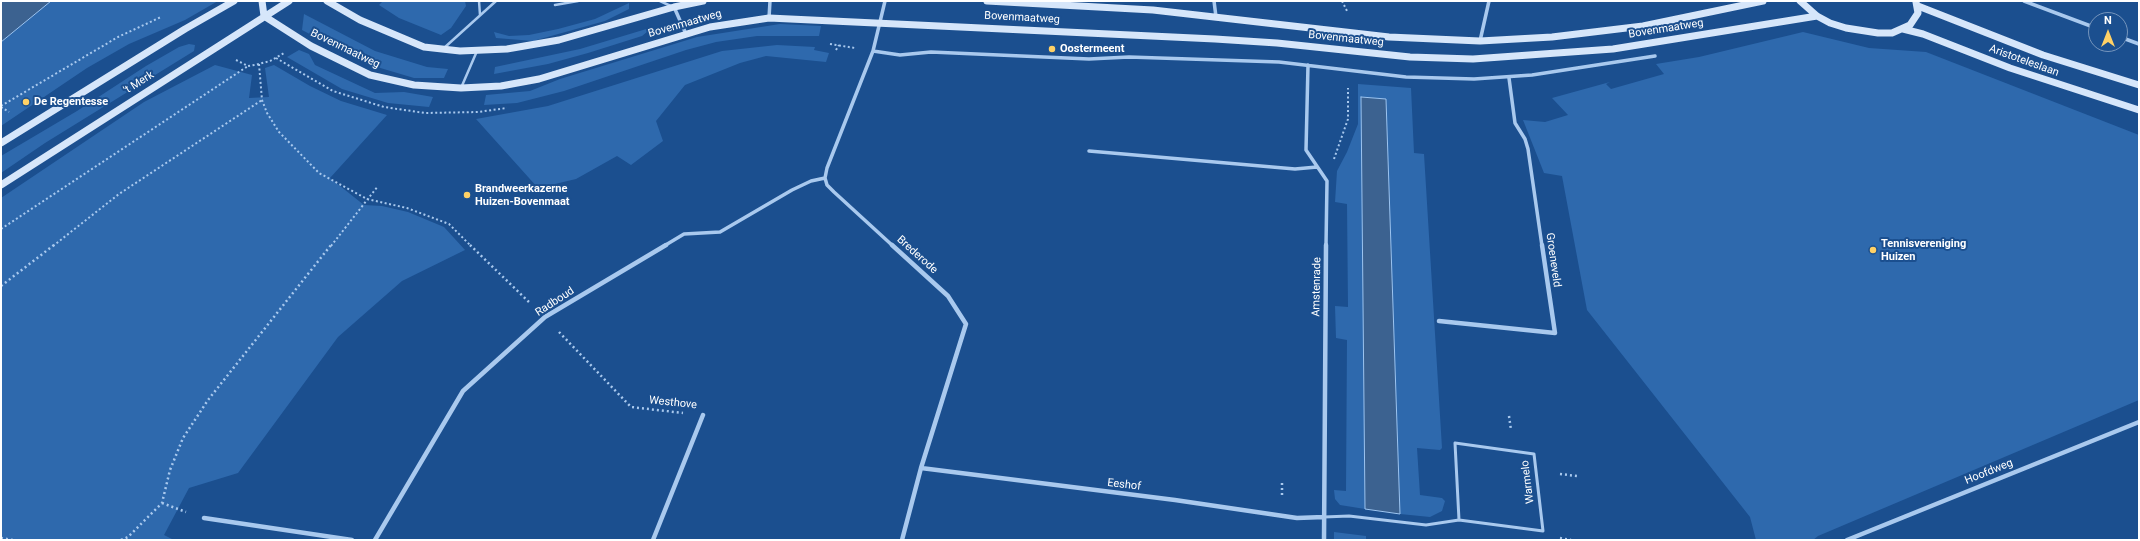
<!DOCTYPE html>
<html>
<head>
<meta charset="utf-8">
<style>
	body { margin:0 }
	#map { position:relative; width:2140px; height:541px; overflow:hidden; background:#1b4f8f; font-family:Roboto,sans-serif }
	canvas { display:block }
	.frame { position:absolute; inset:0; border:2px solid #fff; pointer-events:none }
	.north { position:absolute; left:2088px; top:12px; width:40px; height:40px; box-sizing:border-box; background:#1b4f8f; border:1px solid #7695bc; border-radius:50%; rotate:0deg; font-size:11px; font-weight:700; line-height:16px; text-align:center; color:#fff }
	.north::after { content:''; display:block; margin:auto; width:14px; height:18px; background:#ffd166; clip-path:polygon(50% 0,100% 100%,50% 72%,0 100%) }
</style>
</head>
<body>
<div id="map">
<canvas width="2140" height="541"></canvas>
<div class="frame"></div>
<div class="north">N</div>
</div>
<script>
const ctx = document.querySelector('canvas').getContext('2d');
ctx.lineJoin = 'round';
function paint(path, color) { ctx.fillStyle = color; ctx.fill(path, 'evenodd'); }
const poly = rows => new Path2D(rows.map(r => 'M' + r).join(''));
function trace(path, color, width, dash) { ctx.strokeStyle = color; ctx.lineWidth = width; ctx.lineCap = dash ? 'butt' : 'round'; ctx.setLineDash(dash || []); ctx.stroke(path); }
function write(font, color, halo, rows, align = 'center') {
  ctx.font = font + ' Roboto,sans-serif'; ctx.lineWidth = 4; ctx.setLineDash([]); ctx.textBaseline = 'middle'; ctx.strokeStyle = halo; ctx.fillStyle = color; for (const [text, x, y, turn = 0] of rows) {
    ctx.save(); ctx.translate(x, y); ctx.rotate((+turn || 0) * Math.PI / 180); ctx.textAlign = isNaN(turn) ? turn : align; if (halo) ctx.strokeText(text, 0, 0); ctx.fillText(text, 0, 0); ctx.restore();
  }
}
const green = poly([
	[51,1,218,1,185,20,129,44,87,68,1,126,1,42],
	[383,1,465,1,466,6,451,28,441,35,399,18,379,5],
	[629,3,629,9,605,21,533,41,496,38,494,32,509,36,529,35,558,29,595,19],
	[304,14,375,51,427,67,448,69,444,78,414,78,367,64,302,30],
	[780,24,821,26,819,36,757,36,716,42,686,50,564,91,517,103,484,105,486,95,530,91,560,79,697,37],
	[653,27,642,36,588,53,548,64,494,74,495,67,580,49],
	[1803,32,1869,48,1926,52,2139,135,2139,400,1818,536,1813,540,1756,540,1750,517,1587,310,1562,176,1544,173,1523,120,1545,122,1568,115,1552,98,1610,82,1606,84,1611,89,1664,74,1656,64,1699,57],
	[189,44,195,45,194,51,45,143,1,173,1,156,77,111,146,66,179,47],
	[777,45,815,47,814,50,829,53,826,62,766,56,740,63,685,85,656,121,663,141,631,165,617,156,576,179,538,188,476,119,548,106,722,51],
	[299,50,309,54,315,65,375,93,404,92,433,97,429,107,388,103,342,89,287,57],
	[215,65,252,75,249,98,269,97,265,68,274,65,310,86,341,101,387,115,330,178,364,205,382,206,408,212,444,227,465,250,402,281,338,337,238,473,189,488,164,535,174,540,1,540,1,198,144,102],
	[1358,84,1411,88,1414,153,1424,154,1442,448,1440,450,1417,448,1420,495,1442,498,1445,501,1442,511,1430,517,1400,514,1386,99,1361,97,1365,509,1340,505,1335,499,1334,490,1346,491,1347,340,1336,338,1335,306,1348,307,1347,204,1335,202,1337,171,1347,152,1358,124],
	[1334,532,1366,536,1366,540,1334,540]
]);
const water = poly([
	[1,1,51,1,1,42,1,1],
	[1361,97,1386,99,1400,514,1365,509,1361,97]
]);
const pathFar1 = poly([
	[1342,1,1347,11],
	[830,44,855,48],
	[836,50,839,45],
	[276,58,333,91,384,107,425,113,478,112,507,108],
	[236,60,248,66,255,65,270,61,284,53],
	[259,64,262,100,267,113,279,132,319,173,367,199,407,208,449,224,471,246],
	[1,106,118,37,161,17],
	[1,107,9,112],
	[1334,159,1348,119,1348,88],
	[1,229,248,66],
	[53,246,119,194,262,100],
	[331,246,378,186]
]);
const path = poly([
	[470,245,531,304],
	[1,286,54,245],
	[559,332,631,407,683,413],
	[1509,416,1511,430],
	[1560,474,1577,476],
	[1282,483,1282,496],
	[162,503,186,512],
	[1,538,13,540],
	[1560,538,1571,540],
	[121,540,128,537,162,503,170,470,183,438,208,400,331,245]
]);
const laneFar1 = poly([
	[479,1,480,15],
	[660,1,673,7],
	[555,5,578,1],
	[444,48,496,1],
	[461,88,477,51]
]);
const lane = poly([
	[1455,443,1534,454,1543,531,1459,520,1455,443],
	[1324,517,1349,516,1426,525,1459,520]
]);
const streetFar1 = poly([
	[885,1,873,51,827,168,825,178,827,185,834,192,893,246],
	[1214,1,1216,17],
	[2024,1,2096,28],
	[674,7,686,34],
	[769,18,770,1],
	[2120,37,2139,44],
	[1480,41,1489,1],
	[873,51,900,55,931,52,1089,59,1129,57,1279,62,1406,77,1474,79,1532,75,1655,56],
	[1308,65,1306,150,1327,181,1326,246],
	[1509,78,1515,123,1525,139,1528,149,1542,246],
	[1089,151,1295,169,1317,167],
	[664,246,684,234,720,232,792,190,811,181,825,178]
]);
const street = poly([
	[892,245,948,296,966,324,921,468,902,540],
	[1439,321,1555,333,1542,245],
	[921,468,1175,500,1297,518,1324,517],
	[204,518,352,540],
	[375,540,463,391,545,317,666,245],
	[653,540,703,415],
	[1324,540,1326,245],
	[1847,540,2139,422]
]);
const secondary = poly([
	[262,1,264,16],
	[327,1,360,20,424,47,460,51,507,49,559,40,674,7,703,1],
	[987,1,1153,10,1389,37,1480,41,1552,37,1643,26,1763,1],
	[1800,1,1817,16,1830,23,1846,28,1878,33,1892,33,1910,25,1918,13,1916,2],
	[1918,6,2043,55,2139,85],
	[264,16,311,46,370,75,414,85,461,88,501,86,539,79,710,27,769,18,1215,39,1277,43,1410,57,1473,59,1613,49,1817,16],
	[1903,29,1923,34,2010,68,2139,110],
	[1,143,185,29,234,1],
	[1,185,289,1]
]);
const markers = [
	[1052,49,4,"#ffd166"],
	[26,102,4,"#ffd166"],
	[467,195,4,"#ffd166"],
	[1873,250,4,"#ffd166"]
];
const streetNames = [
	["Bovenmaatweg",1022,18,3],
	["Bovenmaatweg",685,24,-16],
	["Bovenmaatweg",1666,29,-9],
	["Bovenmaatweg",1346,39,6],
	["Bovenmaatweg",345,49,26],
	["Aristoteleslaan",2024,61,20],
	["'t Merk",139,83,-32],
	["Brederode",917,255,42],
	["Groeneveld",1553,260,82],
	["Amstenrade",1317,287,-89],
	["Radboud",555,302,-33],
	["Westhove",673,403,6],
	["Hoofdweg",1989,472,-22],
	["Warmelo",1528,482,-97],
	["Eeshof",1124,485,7]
];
const poiNames = [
	["Oostermeent",1060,49],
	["De Regentesse",34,102],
	["Brandweerkazerne",475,189],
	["Huizen-Bovenmaat",475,202],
	["Tennisvereniging",1881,244],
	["Huizen",1881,257]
];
paint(green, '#2e69ad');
paint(water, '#3c6290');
trace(water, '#9cc4f0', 1);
trace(pathFar1, '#a9c9ee', 2, [2, 2.5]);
trace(path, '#a9c9ee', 2.5, [2, 3]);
trace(laneFar1, '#a9c9ee', 2.5);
trace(lane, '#a9c9ee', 3);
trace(streetFar1, '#a9c9ee', 3.5);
trace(street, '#a9c9ee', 4.5);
trace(secondary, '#d6e6fa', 7);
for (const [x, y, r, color] of markers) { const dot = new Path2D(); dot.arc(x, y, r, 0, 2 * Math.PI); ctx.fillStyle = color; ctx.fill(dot); trace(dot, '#1b4f8f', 1.5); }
write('11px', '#fff', '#1b4f8f', streetNames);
write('bold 11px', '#fff', '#1b4f8f', poiNames, 'left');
</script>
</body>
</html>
